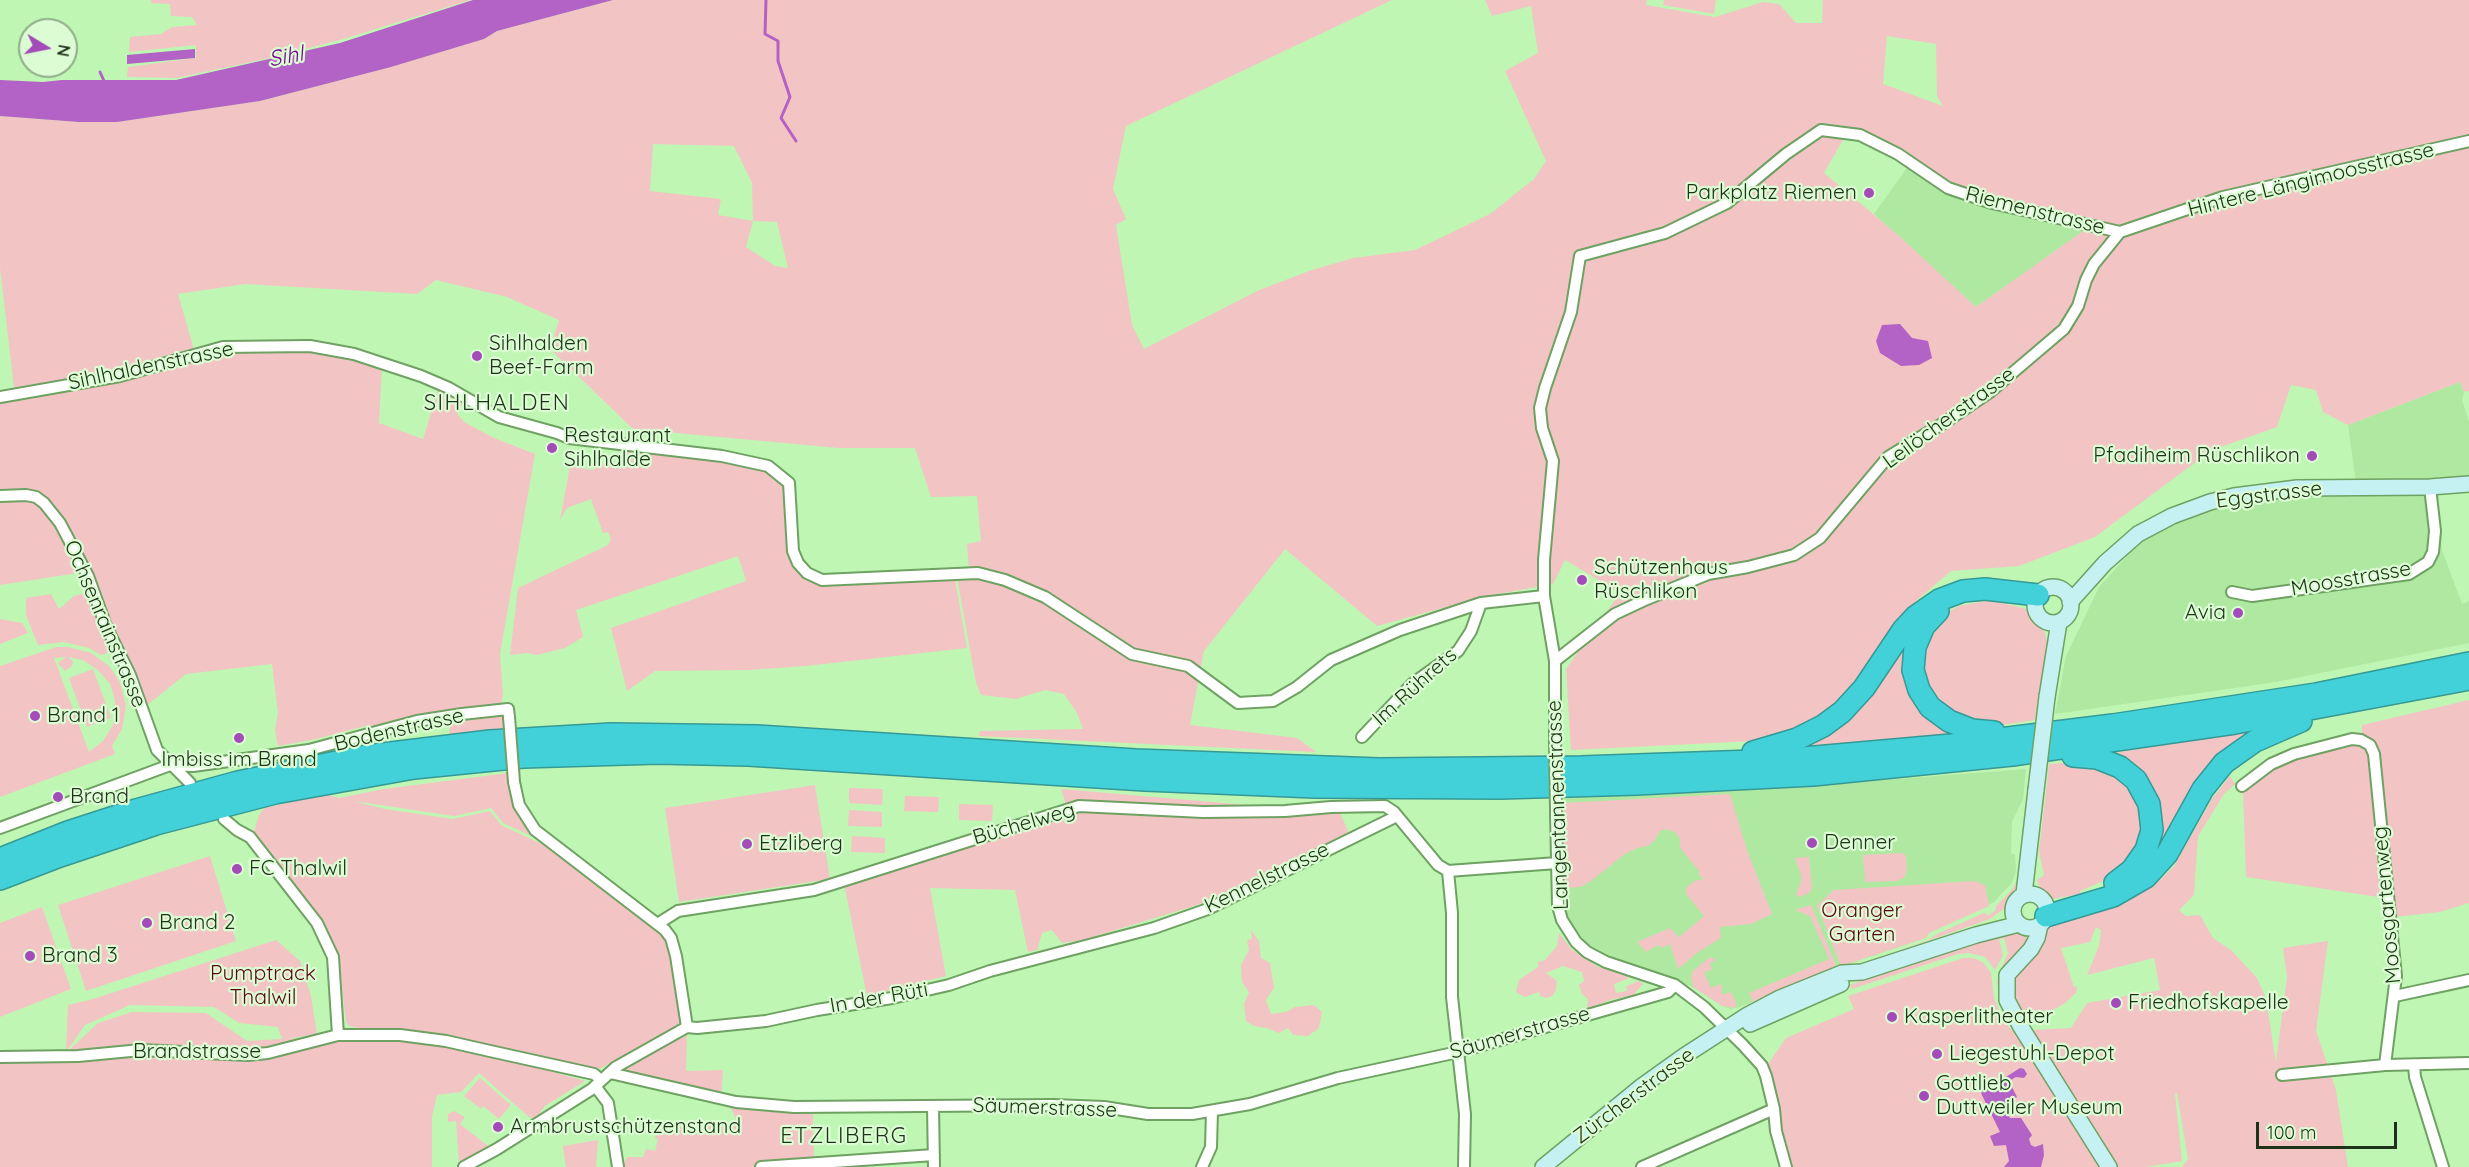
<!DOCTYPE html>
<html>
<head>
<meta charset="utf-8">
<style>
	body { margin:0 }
	#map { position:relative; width:2469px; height:1167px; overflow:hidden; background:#bff6b3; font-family:Quicksand,sans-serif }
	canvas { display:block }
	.north { position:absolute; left:18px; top:18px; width:60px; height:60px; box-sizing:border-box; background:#dcfdd4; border:2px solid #90ac89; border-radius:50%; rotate:100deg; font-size:16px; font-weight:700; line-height:24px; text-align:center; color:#1d3218 }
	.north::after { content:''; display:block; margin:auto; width:21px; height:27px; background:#a34bb8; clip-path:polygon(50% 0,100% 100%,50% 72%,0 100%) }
	.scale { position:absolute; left:2256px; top:1122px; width:141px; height:27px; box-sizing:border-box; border:3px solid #1d3218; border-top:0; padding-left:8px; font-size:18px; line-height:21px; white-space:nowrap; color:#1d3218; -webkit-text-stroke:4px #dcfdd4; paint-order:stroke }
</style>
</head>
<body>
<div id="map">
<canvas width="2469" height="1167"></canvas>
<div class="north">N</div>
<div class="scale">100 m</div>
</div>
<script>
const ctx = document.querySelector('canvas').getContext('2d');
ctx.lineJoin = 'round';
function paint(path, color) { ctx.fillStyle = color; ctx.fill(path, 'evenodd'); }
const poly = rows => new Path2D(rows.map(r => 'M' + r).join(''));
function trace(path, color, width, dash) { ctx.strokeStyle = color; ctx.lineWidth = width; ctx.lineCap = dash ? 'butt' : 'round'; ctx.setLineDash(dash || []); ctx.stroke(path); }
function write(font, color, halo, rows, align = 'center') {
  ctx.font = font + ' Quicksand,sans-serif'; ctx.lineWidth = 4.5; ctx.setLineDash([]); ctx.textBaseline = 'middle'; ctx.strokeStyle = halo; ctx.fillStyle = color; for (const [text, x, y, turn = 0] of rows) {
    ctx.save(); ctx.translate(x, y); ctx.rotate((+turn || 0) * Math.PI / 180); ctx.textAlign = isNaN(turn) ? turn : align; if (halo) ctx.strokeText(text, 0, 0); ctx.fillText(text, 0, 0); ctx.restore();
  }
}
const built = poly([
	[1909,165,2094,224,1976,307,1874,214],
	[2460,382,2464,392,2462,400,2469,422,2469,478,2437,482,2442,550,2462,604,2469,601,2469,643,2276,682,2055,714,2066,656,2099,587,2142,539,2172,522,2223,504,2309,494,2358,497,2348,425],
	[2026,769,2023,799,2012,822,2011,854,2015,854,2016,871,2012,883,1994,902,1929,933,1926,938,1798,981,1740,1007,1731,1009,1722,1006,1693,987,1616,959,1588,944,1573,927,1565,910,1563,889,1564,798,1846,783]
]);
const green = poly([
	[151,0,470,0,340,40,270,58,176,78,127,77,128,67,196,58,196,45,129,52,130,37,161,34,172,27,197,25,192,17,171,16,170,4,151,3],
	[613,0,1392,0,1126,126,1113,189,1126,219,1116,225,1132,325,1144,349,1259,290,1312,270,1353,258,1415,250,1490,214,1534,179,1546,161,1505,71,1538,53,1531,6,1492,16,1485,0,1647,0,1646,5,1715,17,1763,2,1779,4,1796,23,1822,23,1823,0,2469,0,2469,391,2464,392,2460,382,2348,425,2323,412,2316,390,2291,385,2277,427,2212,450,2095,537,2019,566,1951,571,1917,600,1853,683,1826,712,1794,729,1754,741,1571,750,1566,669,1620,593,1565,560,1553,584,1487,596,1377,626,1285,549,1204,651,1190,725,1297,738,1316,752,979,736,980,731,1083,729,1077,713,1064,694,1045,690,1016,699,981,695,976,683,956,572,969,570,967,544,981,541,977,496,931,497,915,448,838,448,633,429,554,353,552,342,559,320,507,297,436,280,417,294,245,284,178,294,197,360,226,351,309,350,353,358,382,367,379,423,423,439,439,387,464,401,457,414,464,422,494,438,535,454,500,654,503,695,501,703,498,706,371,730,369,725,316,739,278,746,275,730,278,713,272,664,186,674,146,706,91,571,0,585,0,402,15,396,0,268,0,116,79,122,117,122,260,101,391,67,484,39,497,31],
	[1887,36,1936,44,1937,96,1943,106,1883,84],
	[1844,138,1858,139,1944,182,1996,198,2093,224,1976,307,1897,234,1824,173],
	[653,144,734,146,752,183,753,221,718,215,721,199,650,191],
	[753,221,777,222,788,268,775,266,746,247],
	[1664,0,1716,0,1714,14,1663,5],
	[623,448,757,466,779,477,784,486,790,550,811,578,955,579,967,648,806,666,749,670,655,671,627,691,611,628,746,581,738,556,576,610,583,637,565,648,537,655,527,653,510,655,518,588,608,545,611,539,608,532,603,533,591,499,567,508,560,520,570,466,594,470,595,462,618,465,622,460],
	[89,592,114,651,101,655,89,648,64,642,38,645,26,615,26,598,51,594,59,609,74,596],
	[1986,601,2002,603,2026,609,2045,633,2048,648,2041,697,2038,698,2035,720,1995,726,1977,724,1929,698,1918,657,1939,617,1959,606],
	[0,619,22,623,28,633,0,644],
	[1903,637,1910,642,1941,727,1949,734,1920,739,1778,750,1802,741],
	[56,647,68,647,91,653,109,666,120,682,126,706,122,729,112,746,115,754,0,797,0,666],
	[66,657,58,663,65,671,72,666,73,661,68,657,83,660,98,670,110,684,115,700,113,725,103,741,89,752,54,658],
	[93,669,111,718,87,727,69,678],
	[2469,700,2469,903,2440,912,2394,917,2385,898,2246,877,2243,790,2277,766,2315,751,2362,744,2362,725],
	[504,715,505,729,449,736,450,720],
	[2278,725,2261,734,2146,873,2103,893,2155,834,2114,755,2115,753],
	[2075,762,2114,771,2142,803,2144,835,2115,876,2080,891,2080,894,2052,899,2042,893,2037,880,2044,875,2039,852,2049,764],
	[508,773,511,795,518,812,528,830,538,839,503,823,491,808,454,816,353,801,385,809,453,819,490,811,501,825,546,846,668,938,682,1016,677,1027,597,1070,435,1035,410,1031,377,1032,349,1026,346,1022,338,952,323,920,254,832,259,815,265,808,324,794,339,798,384,789],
	[2230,776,2235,784,2224,794,2198,836,2194,895,2179,910,2186,916,2200,915,2213,938,2232,951,2257,978,2266,999,2276,1062,2287,977,2283,948,2328,941,2316,1031,2336,1090,2348,1167,2182,1167,2188,1159,2177,1093,2175,1094,2182,1161,2145,1167,1793,1167,1766,1067,1786,1038,1854,1009,1848,996,1963,958,1974,958,1984,963,1991,973,1994,998,2000,1013,2012,1031,2071,1028,2087,1003,2160,990,2154,958,2087,975,2099,946,2101,930,2096,927,2090,942,2061,948,2074,987,2077,986,2076,993,2065,1003,2046,1014,2021,1021,2014,1005,2013,973,2049,923,2119,902,2161,879,2174,866,2212,799],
	[815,785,830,879,679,902,665,808],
	[849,788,883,789,882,805,849,803],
	[1061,789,1340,813,1349,833,1207,902,1083,940,1062,943,1052,930,1042,933,1037,950,1028,952,1015,890,930,888,946,976,867,996,844,884,1068,812],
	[1730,794,1747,850,1772,914,1751,924,1720,927,1721,938,1697,953,1678,969,1670,944,1662,948,1658,945,1646,952,1637,942,1670,928,1679,937,1704,916,1686,894,1686,888,1694,881,1704,879,1699,875,1699,871,1680,848,1680,839,1675,832,1666,829,1660,831,1655,840,1648,846,1637,848,1625,854,1591,881,1581,887,1565,888,1564,803],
	[905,796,939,797,938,812,904,811],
	[959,804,993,805,992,821,959,820],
	[849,810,882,812,882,827,848,826],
	[852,836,885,838,885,853,851,852],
	[1902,853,1906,856,1907,870,1904,878,1897,881,1865,882,1863,855],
	[210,856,236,941,86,991,58,905],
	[1809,857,1812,888,1809,893,1800,897,1796,894,1801,882,1801,875,1795,858],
	[1975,881,1985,885,1989,906,1929,933,1926,938,1841,966,1817,905,1834,890],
	[2016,882,2021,882,2006,907,1990,919,1887,955,1928,940,1937,934,1984,913,1989,915,1995,911,1996,906,2012,890],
	[1811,905,1836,965,1834,968,1751,1002,1752,998,1749,993,1829,959,1810,916,1795,910],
	[42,907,71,989,0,1017,0,923],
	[1251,930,1259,941,1261,958,1270,963,1274,988,1266,1000,1271,1014,1286,1012,1295,1007,1314,1005,1322,1012,1319,1028,1308,1036,1293,1035,1288,1028,1279,1033,1267,1028,1254,1026,1246,1021,1244,1004,1249,992,1242,982,1241,965,1249,950,1247,940,1252,939],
	[2021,931,2026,938,2025,943,2006,965,2001,976,1999,986,2003,1008,1997,983,1999,973,2008,953,2004,938,1999,939,2003,955,1995,970,1985,957,1969,953,1958,954,1852,989,1850,985,1996,935],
	[1559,933,1572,950,1598,967,1626,975,1629,978,1614,984,1616,993,1627,991,1626,986,1639,981,1643,984,1633,995,1610,1000,1587,1009,1588,999,1582,994,1579,985,1584,981,1582,972,1563,966,1546,973,1557,981,1556,990,1552,996,1546,998,1540,996,1539,992,1525,997,1516,992,1519,980,1538,967,1538,962,1545,960,1557,946],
	[276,940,300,961,311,996,317,1034,287,1039,389,1034,489,1054,585,1081,545,1106,536,1118,529,1117,479,1073,461,1092,437,1095,432,1117,432,1167,0,1167,0,1053,64,1055,98,1023,132,1012,206,1013,247,1041,282,1039,278,1027,239,1023,214,1007,130,1005,85,1025,66,1052,68,1005,93,999],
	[1710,957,1716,960,1710,963,1712,969,1704,973,1711,988,1721,984,1722,995,1731,992,1736,1003,1735,1008,1722,1006,1693,987,1691,976,1693,971],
	[687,1033,686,1071,723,1070,721,1098,620,1071],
	[480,1078,511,1105,499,1119,483,1106,481,1109,464,1096],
	[730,1106,813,1113,814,1160,757,1162,757,1167,622,1167,627,1157,643,1157,646,1149,655,1151,658,1139,655,1138,657,1128,676,1133,678,1126,691,1129,693,1125,725,1126,733,1123,736,1119],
	[454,1111,465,1117,460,1124,488,1146,459,1163,456,1121,448,1122,448,1114],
	[598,1140,596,1167,566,1167,563,1146]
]);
const water = poly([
	[473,0,613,0,497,31,484,39,391,67,260,101,117,122,79,122,0,116,0,80,43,82,62,80,176,80,340,43],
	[195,49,195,58,127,64,127,55],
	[1900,324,1912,338,1928,341,1932,358,1919,365,1901,366,1880,353,1876,341,1882,325],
	[2020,1068,2024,1069,2027,1074,2024,1078,2016,1077,2009,1081,2017,1097,2004,1106,2010,1118,2021,1118,2032,1135,2029,1139,2031,1145,2035,1147,2043,1144,2044,1155,2041,1167,2004,1167,2009,1161,2006,1145,1994,1146,1990,1136,2000,1132,1981,1093,1987,1085,1998,1082]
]);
const stream = poly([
	[766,0,765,34,778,41,778,61,790,97,781,118,796,141],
	[100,72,104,81]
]);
const street = poly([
	[2120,232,2223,197,2469,141],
	[0,397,120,376,223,347,310,346,354,354,421,376,449,388,499,417,557,433,569,438,722,456,768,466,789,483,793,551,798,563,807,573,822,580,978,573,1005,580,1045,597,1132,654,1188,666,1238,703,1273,701,1297,687,1331,660,1400,630,1481,603,1544,596],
	[0,496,26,495,36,497,44,503,60,523,88,576,106,626,130,675,157,750,190,783],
	[2232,592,2252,596,2409,574,2428,562,2433,552,2435,531,2430,487],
	[1555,661,1615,614,1647,599,1708,574,1748,567,1794,555,1820,538,1888,457,1950,419,1990,392,2064,329,2078,306,2086,280,2094,264,2120,232],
	[1362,737,1412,684,1458,651,1471,631,1481,603],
	[1555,741,1555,661,1544,596,1544,560,1553,461,1542,428,1540,408,1545,388,1571,312,1580,256,1665,233,1727,203,1786,154,1821,130,1860,135,1898,154,1948,188,1992,203,2120,232],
	[514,782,519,805,535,830,665,930,671,938,676,956,687,1027],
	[2242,786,2271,764,2294,754,2352,739,2361,740,2370,745,2374,754,2396,976,2385,1065],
	[1556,812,1558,906,1562,920,1576,942,1587,952,1606,962,1675,985,1704,1007,1743,1045,1762,1066,1766,1076,1774,1109,1776,1131,1786,1167],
	[224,819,237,830,250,837,317,923,333,957,338,1035],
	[0,828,170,765,193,766,309,750,417,721,462,714,508,709,509,717],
	[1448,871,1452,913,1452,997,1465,1114,1464,1167],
	[659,923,678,911,814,890,1079,806,1203,812,1285,811,1331,807,1385,806,1394,812,1438,865,1448,871,1557,863],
	[2395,996,2469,980],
	[687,1027,697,1028,766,1021,817,1010,892,998,949,985,990,971,1154,928,1208,909,1397,816],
	[0,1057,78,1056,141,1050,248,1055,268,1053,338,1035,400,1035,446,1041,490,1051,594,1074,601,1080],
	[2414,1065,2415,1077,2443,1167],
	[610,1073,736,1102,794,1107,1053,1105,1104,1107,1148,1114,1192,1114,1250,1104,1338,1078,1458,1052,1668,992,1675,985],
	[2282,1075,2385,1065,2469,1063],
	[595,1086,608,1103,618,1167],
	[933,1106,934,1167],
	[464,1167,497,1149,592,1089,616,1067,687,1027],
	[761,1167,934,1155],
	[1202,1167,1211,1147,1212,1111],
	[1642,1167,1774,1109]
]);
const secondary = poly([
	'2035 605a18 18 0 1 1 36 0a18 18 0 1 1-36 0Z',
	[2070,602,2105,563,2138,534,2172,516,2210,502,2234,496,2297,488,2430,487,2469,484],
	[2047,697,2059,622],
	'2013 911a17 17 0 1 1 34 0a17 17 0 1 1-34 0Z',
	[2024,894,2036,790],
	[2040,925,2037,938,2031,949,2007,975,2007,1000,2021,1027,2109,1167],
	[1750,1024,1841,984],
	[1543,1167,1642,1086,1684,1056,1746,1016,1780,998,1842,973,1862,972,1976,935,2019,924]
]);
const highway = poly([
	[1938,611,1924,626,1915,647,1913,670,1919,690,1930,707,1949,721,1972,730,1994,732],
	[1753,752,1797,739,1823,726,1842,712,1864,688,1903,630,1916,616,1939,600,1963,591,1985,589,2038,595],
	[2073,756,2097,758,2120,767,2136,780,2149,804,2152,830,2146,850,2132,870,2115,883],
	[0,859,68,832,136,810,238,782,366,756,490,741,611,734,757,736,1136,760,1379,769,1581,767,1781,760,1951,745,2113,725,2316,694,2469,663],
	[0,879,60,856,156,824,275,793,414,768,523,757,658,753,748,755,1145,780,1315,787,1501,788,1637,784,1813,775,2012,755,2235,723,2469,679],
	[2046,916,2113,896,2146,877,2167,854,2203,789,2224,763,2255,741,2301,721]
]);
const streetBridge = poly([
	[509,717,514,782],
	[1555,741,1556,812]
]);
const secondaryBridge = poly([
	[2036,790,2047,697]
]);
const markers = [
	[1869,193,6,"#a34bb8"],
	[477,356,6,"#a34bb8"],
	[552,448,6,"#a34bb8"],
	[2312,456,6,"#a34bb8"],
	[1582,580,6,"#a34bb8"],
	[2238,613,6,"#a34bb8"],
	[35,716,6,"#a34bb8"],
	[239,738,6,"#a34bb8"],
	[58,797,6,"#a34bb8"],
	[1812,843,6,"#a34bb8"],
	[747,844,6,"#a34bb8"],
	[237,869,6,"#a34bb8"],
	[147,923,6,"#a34bb8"],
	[30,956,6,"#a34bb8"],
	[2116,1003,6,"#a34bb8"],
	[1892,1017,6,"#a34bb8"],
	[1937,1054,6,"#a34bb8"],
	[1924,1096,6,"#a34bb8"],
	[498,1127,6,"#a34bb8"]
];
const streetNames = [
	["Hintere Längimoosstrasse",2311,180,-14],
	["Riemenstrasse",2035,211,14],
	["Sihlhaldenstrasse",151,366,-12],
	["Leilöcherstrasse",1949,418,-36],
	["Eggstrasse",2269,495,-7],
	["Moosstrasse",2351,579,-10],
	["Ochsenrainstrasse",105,624,67],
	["Im Rührets",1415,687,-42],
	["Bodenstrasse",399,730,-13],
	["Langentannenstrasse",1558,805,-92],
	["Büchelweg",1024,824,-16],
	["Kennelstrasse",1267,878,-26],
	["Moosgartenweg",2387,905,-95],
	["In der Rüti",879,998,-10],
	["Säumerstrasse",1520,1033,-16],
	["Brandstrasse",197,1052],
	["Zürcherstrasse",1634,1096,-37],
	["Säumerstrasse",1045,1108,2]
];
const poiNames = [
	["Parkplatz Riemen",1857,193,"right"],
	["Sihlhalden",489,344],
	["Beef-Farm",489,368],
	["Restaurant",564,436],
	["Sihlhalde",564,460],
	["Pfadiheim Rüschlikon",2300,456,"right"],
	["Schützenhaus",1594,568],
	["Rüschlikon",1594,592],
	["Avia",2226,613,"right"],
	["Brand 1",47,716],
	["Imbiss im Brand",239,760,"center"],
	["Brand",70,797],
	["Denner",1824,843],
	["Etzliberg",759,844],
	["FC Thalwil",249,869],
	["Brand 2",159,923],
	["Brand 3",42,956],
	["Friedhofskapelle",2128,1003],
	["Kasperlitheater",1904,1017],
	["Liegestuhl-Depot",1949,1054],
	["Gottlieb",1936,1084],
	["Duttweiler Museum",1936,1108],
	["Armbrustschützenstand",510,1127]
];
const parkNames = [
	["Oranger",1862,911],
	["Garten",1862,935],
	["Pumptrack",263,974],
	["Thalwil",263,998]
];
const waterNames = [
	["Sihl",286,57,-10]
];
const neighbourhoodNames = [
	["SIHLHALDEN",497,403],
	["ETZLIBERG",844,1136]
];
paint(built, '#afe8a1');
paint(green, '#f2c5c4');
paint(water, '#b362c6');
trace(stream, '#b362c6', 3);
trace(street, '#6ea162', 14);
trace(secondary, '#6ea162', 18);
trace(highway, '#359995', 24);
trace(street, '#fff', 10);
trace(secondary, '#c6f1f3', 15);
trace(highway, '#42d1d8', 21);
trace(streetBridge, '#6ea162', 14, []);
trace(secondaryBridge, '#6ea162', 18, []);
trace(streetBridge, '#fff', 10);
trace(secondaryBridge, '#c6f1f3', 15);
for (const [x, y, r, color] of markers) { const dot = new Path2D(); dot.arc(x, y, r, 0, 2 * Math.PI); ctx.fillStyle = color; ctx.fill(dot); trace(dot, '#dcfdd4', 2); }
write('21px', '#1d3218', '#dcfdd4', streetNames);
write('21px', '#1d3218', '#dcfdd4', poiNames, 'left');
write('21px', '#5d0414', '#dcfdd4', parkNames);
write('italic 22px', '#78088e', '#dcfdd4', waterNames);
ctx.letterSpacing = '1.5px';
write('22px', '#1d3218', '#dcfdd4', neighbourhoodNames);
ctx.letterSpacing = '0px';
</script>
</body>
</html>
